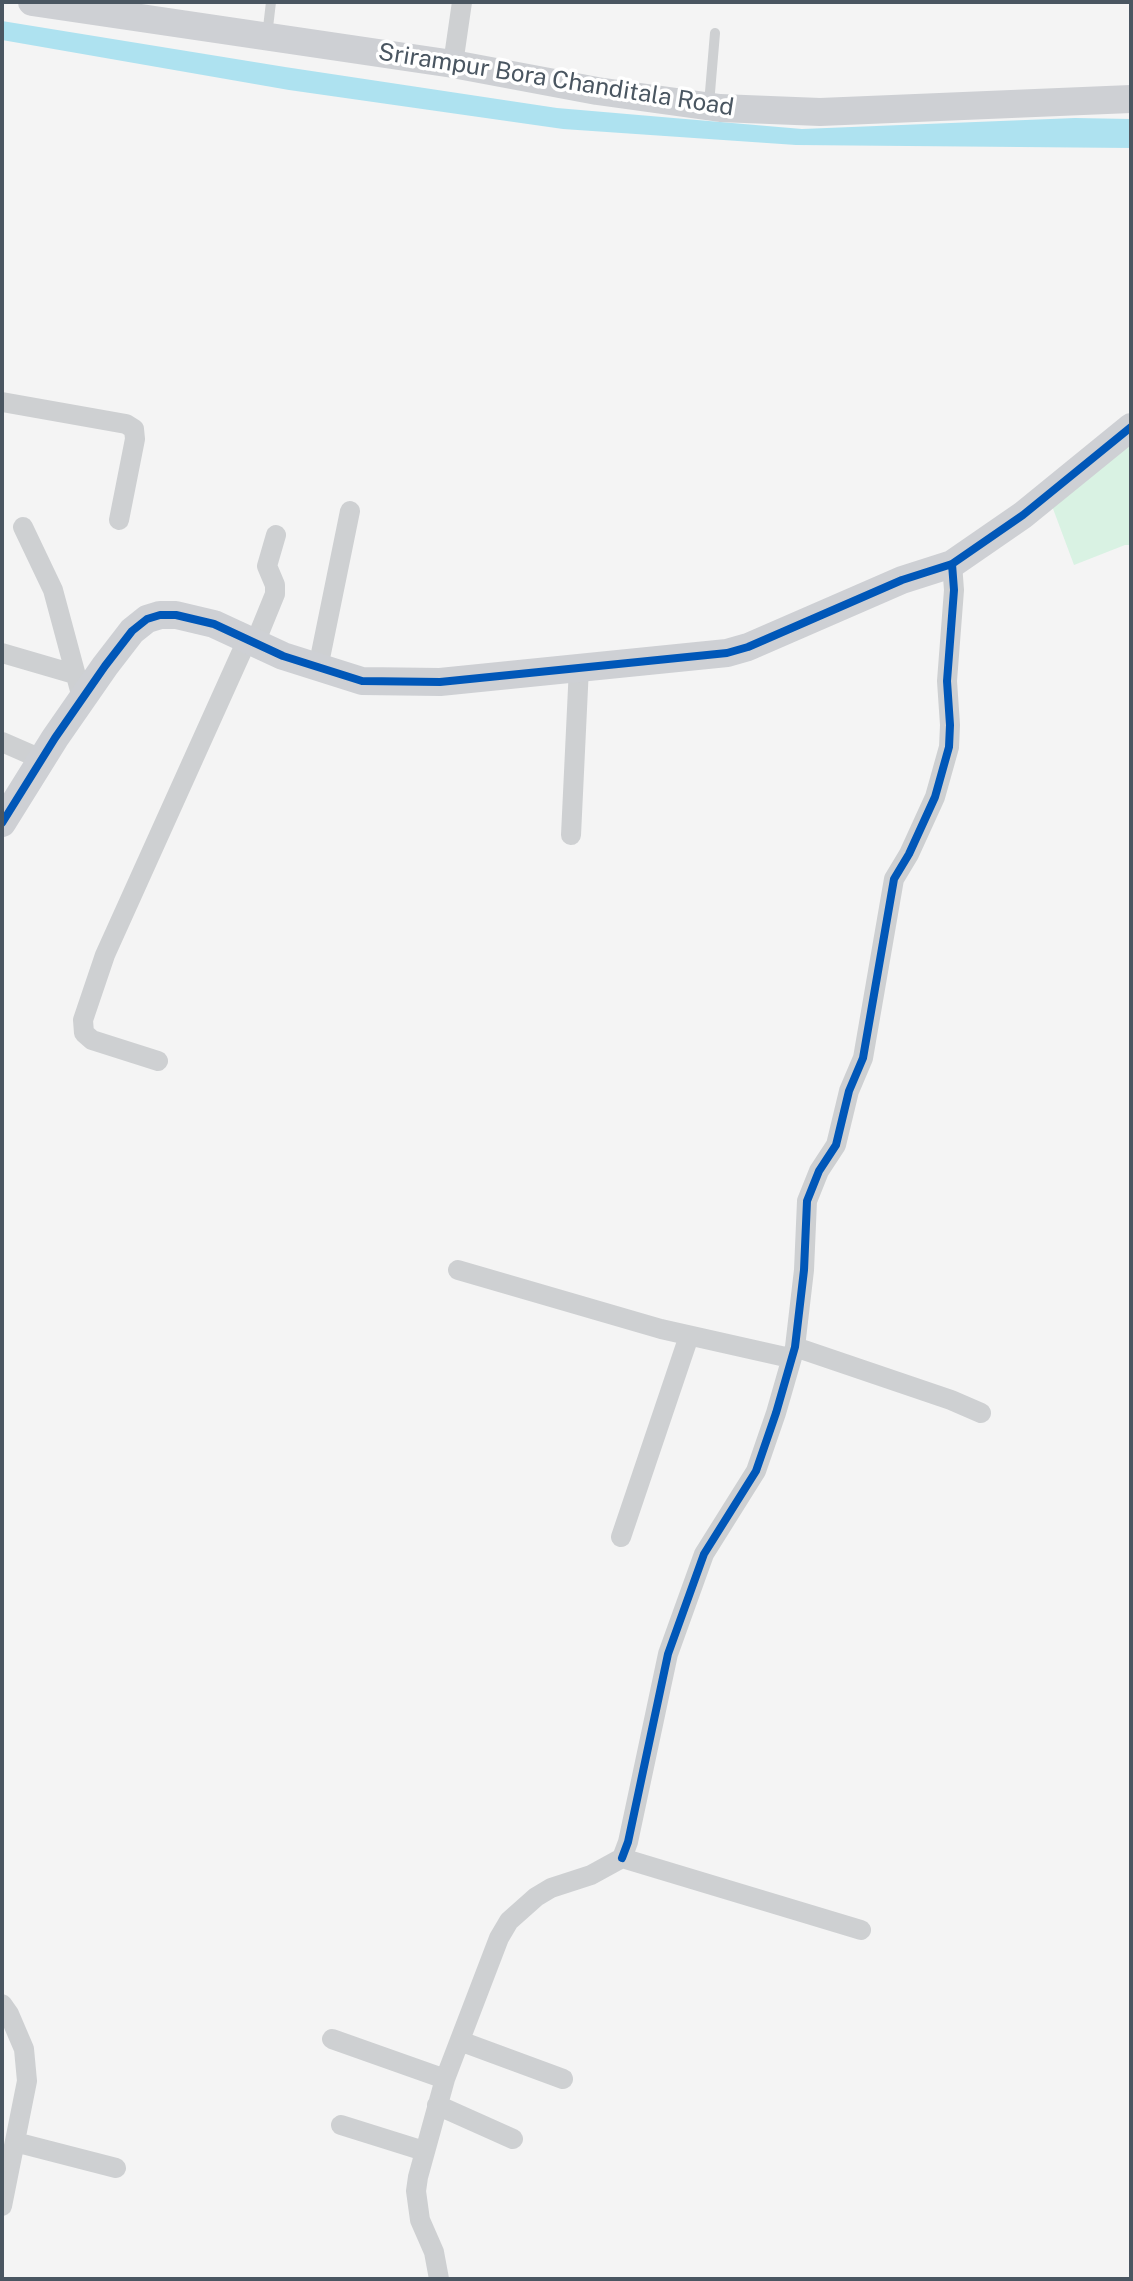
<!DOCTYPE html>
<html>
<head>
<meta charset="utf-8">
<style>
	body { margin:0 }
	#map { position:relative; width:1133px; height:2281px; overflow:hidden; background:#f4f4f4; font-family:"Public Sans",sans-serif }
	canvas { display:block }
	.frame { position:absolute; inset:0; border:4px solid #4a5661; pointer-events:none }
</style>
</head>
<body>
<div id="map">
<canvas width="1133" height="2281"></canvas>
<div class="frame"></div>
</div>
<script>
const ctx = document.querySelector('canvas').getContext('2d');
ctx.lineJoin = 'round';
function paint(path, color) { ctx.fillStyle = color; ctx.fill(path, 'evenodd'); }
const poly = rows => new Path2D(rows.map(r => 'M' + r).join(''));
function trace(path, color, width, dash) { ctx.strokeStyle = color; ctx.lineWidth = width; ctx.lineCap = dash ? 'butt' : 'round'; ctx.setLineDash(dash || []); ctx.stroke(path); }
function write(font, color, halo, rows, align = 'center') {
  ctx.font = font + ' "Public Sans",sans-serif'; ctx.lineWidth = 7; ctx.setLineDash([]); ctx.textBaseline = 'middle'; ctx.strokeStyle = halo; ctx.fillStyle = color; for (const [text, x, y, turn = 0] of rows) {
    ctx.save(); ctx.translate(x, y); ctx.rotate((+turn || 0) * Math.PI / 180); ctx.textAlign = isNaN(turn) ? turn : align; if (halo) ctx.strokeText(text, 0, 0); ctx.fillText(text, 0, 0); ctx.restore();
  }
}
const green = poly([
	[1131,438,1131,545,1125,545,1074,565,1052,506]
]);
const water = poly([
	[2,21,285,67,557,108,802,129,1075,118,1131,119,1131,148,796,145,563,129,289,90,2,40]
]);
const lane = poly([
	[267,36,271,2],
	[709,104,715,33]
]);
const street = poly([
	[453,64,462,2],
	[2,402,126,424,134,429,135,439,119,520],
	[23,527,53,590,82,698],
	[255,643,275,594,275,585,267,566,276,535],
	[2,653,74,674],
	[318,668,350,511],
	[2,742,41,759],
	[571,835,579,667],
	[158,1061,92,1040,84,1033,83,1020,105,955,247,640],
	[458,1270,661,1329,790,1358],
	[795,1347,951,1400,981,1413],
	[621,1537,689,1336],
	[622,1858,628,1842,668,1654,704,1554,756,1471,776,1413,795,1347,804,1270,807,1201,819,1171,836,1145,849,1091,863,1058,894,879,909,854,935,797,949,747,950,725,947,681,954,590,952,564],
	[2,2004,9,2014,24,2049,27,2081,2,2206],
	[332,2039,445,2079],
	[460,2041,563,2079],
	[437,2105,513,2139],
	[341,2125,424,2151],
	[15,2142,116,2168],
	[439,2279,434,2252,420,2220,416,2191,418,2177,445,2079,499,1938,509,1921,536,1897,551,1888,591,1875,622,1858,861,1930]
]);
const secondary = poly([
	[32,2,453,64,597,91,720,108,820,112,1131,99],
	[2,823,55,738,105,666,132,631,147,619,160,615,176,615,214,624,283,656,362,681,440,682,727,653,748,647,902,580,952,564,1023,515,1131,427]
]);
const cycleway = poly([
	[2,823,55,738,105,666,132,631,147,619,160,615,176,615,214,624,283,656,362,681,440,682,727,653,748,647,902,580,952,564,1023,515,1131,427],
	[622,1858,628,1842,668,1654,704,1554,756,1471,776,1413,795,1347,804,1270,807,1201,819,1171,836,1145,849,1091,863,1058,894,879,909,854,935,797,949,747,950,725,947,681,954,590,952,564]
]);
const streetNames = [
	["Srirampur Bora Chanditala Road",556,80,9]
];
paint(green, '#d9f2e3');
paint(water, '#aee2f0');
trace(lane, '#ced0d2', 10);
trace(street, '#ced0d2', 20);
trace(secondary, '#ced0d4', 28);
trace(cycleway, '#0057b8', 8);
write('24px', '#4a5661', '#fff', streetNames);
</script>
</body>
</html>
